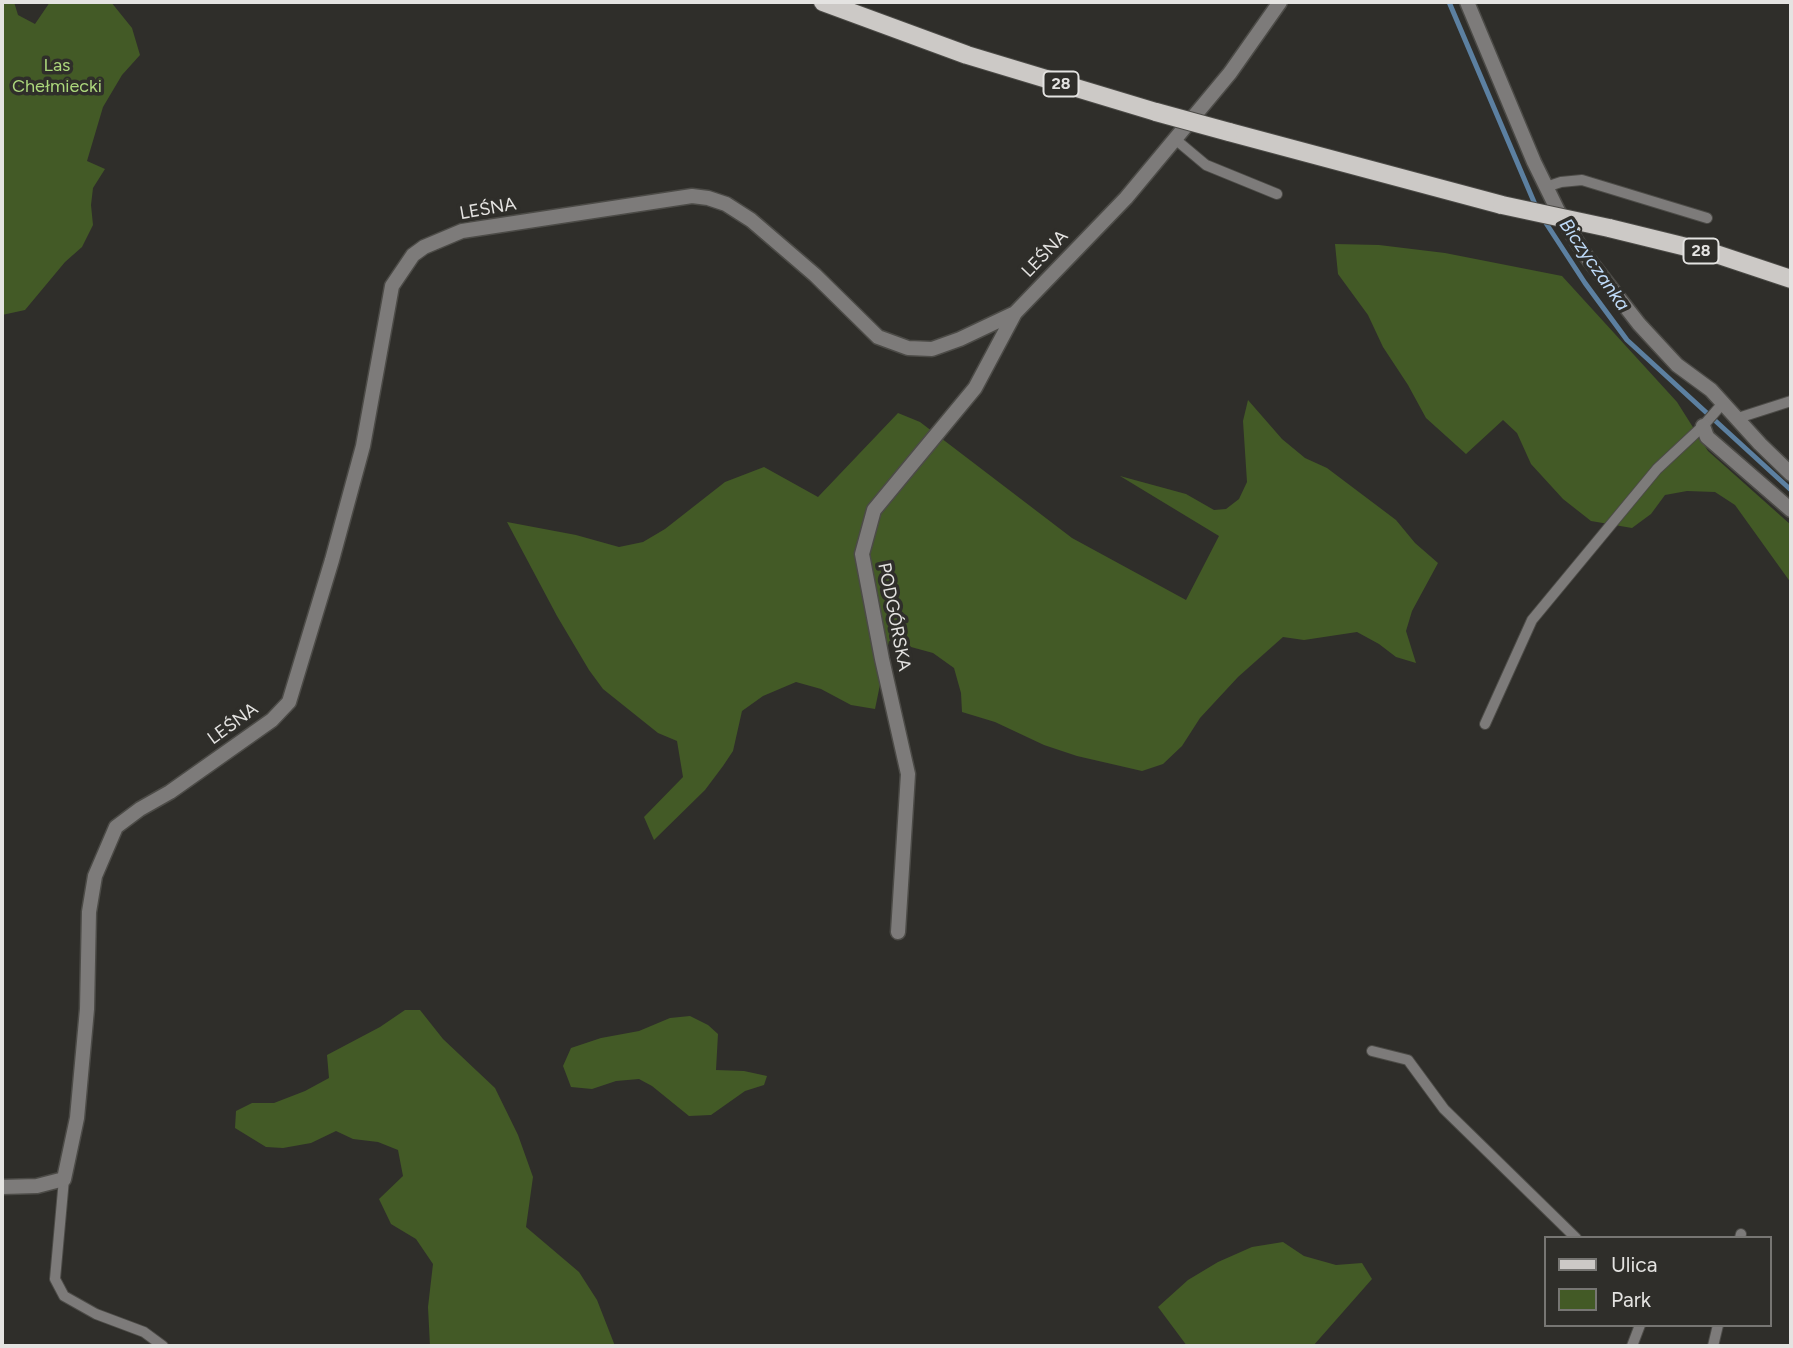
<!DOCTYPE html>
<html>
<head>
<meta charset="utf-8">
<style>
	body { margin:0 }
	#map { position:relative; width:1793px; height:1348px; overflow:hidden; background:#2f2e2a; font-family:Figtree,sans-serif }
	canvas { display:block }
	.frame { position:absolute; inset:0; border:4px solid #e4e3e1; pointer-events:none }
	.legend { position:absolute; left:1544px; top:1236px; width:228px; height:91px; box-sizing:border-box; background:#2f2e2a; border:2px solid #777673; margin:0; padding:9px 12px; list-style:none; font-size:21px; color:#e4e3e1 }
	.legend li { display:flex; align-items:center; gap:14px; height:35px }
	.legend b { width:35px; border:2px solid #777673 }
</style>
</head>
<body>
<div id="map">
<canvas width="1793" height="1348"></canvas>
<div class="frame"></div>
<ul class="legend">
<li><b style="height:9px;background:#ccc9c6"></b>Ulica</li>
<li><b style="height:19px;background:#435a26"></b>Park</li>
</ul>
</div>
<script>
const ctx = document.querySelector('canvas').getContext('2d');
ctx.lineJoin = 'round';
function paint(path, color) { ctx.fillStyle = color; ctx.fill(path, 'evenodd'); }
const poly = rows => new Path2D(rows.map(r => 'M' + r).join(''));
function trace(path, color, width, dash) { ctx.strokeStyle = color; ctx.lineWidth = width; ctx.lineCap = dash ? 'butt' : 'round'; ctx.setLineDash(dash || []); ctx.stroke(path); }
function write(font, color, halo, rows, align = 'center') {
  ctx.font = font + ' Figtree,sans-serif'; ctx.lineWidth = 7; ctx.setLineDash([]); ctx.textBaseline = 'middle'; ctx.strokeStyle = halo; ctx.fillStyle = color; for (const [text, x, y, turn = 0] of rows) {
    ctx.save(); ctx.translate(x, y); ctx.rotate((+turn || 0) * Math.PI / 180); ctx.textAlign = isNaN(turn) ? turn : align; if (halo) ctx.strokeText(text, 0, 0); ctx.fillText(text, 0, 0); ctx.restore();
  }
}
const green = poly([
	[2,2,14,2,18,15,35,24,50,2,111,2,132,28,140,55,122,75,103,107,87,161,105,169,93,188,91,205,93,225,82,247,65,262,25,310,2,315],
	[1335,244,1379,245,1445,253,1562,276,1677,402,1708,451,1791,525,1791,583,1735,505,1715,492,1687,491,1665,495,1651,514,1632,528,1591,521,1563,499,1531,464,1517,433,1503,420,1466,454,1426,418,1408,385,1383,347,1368,315,1338,274],
	[1248,400,1282,439,1305,458,1327,468,1396,520,1415,543,1438,563,1412,611,1406,631,1416,663,1396,657,1379,644,1357,632,1304,640,1283,637,1238,677,1200,718,1182,746,1163,764,1142,771,1077,756,1044,745,995,722,962,712,961,693,954,668,933,653,889,641,875,709,851,705,821,689,796,682,763,696,742,711,733,751,723,766,705,790,654,840,644,817,683,777,677,741,658,733,603,689,589,670,557,616,507,522,576,535,619,547,643,542,665,529,725,482,764,467,818,497,898,413,920,422,1072,538,1186,600,1219,536,1120,476,1186,494,1214,510,1226,509,1239,499,1247,482,1243,421],
	[405,1010,420,1010,443,1039,495,1088,518,1135,533,1177,526,1227,579,1272,597,1300,615,1346,430,1346,428,1307,433,1264,416,1239,391,1224,379,1199,403,1176,398,1150,378,1142,353,1139,336,1131,311,1143,283,1148,266,1147,235,1128,236,1111,252,1103,274,1103,305,1091,329,1078,327,1055,380,1027],
	[690,1016,708,1025,718,1034,716,1070,744,1071,767,1076,764,1085,745,1091,711,1115,689,1116,652,1086,639,1079,616,1081,592,1089,571,1087,563,1066,571,1048,601,1038,639,1031,670,1018],
	[1283,1242,1304,1256,1336,1265,1362,1263,1372,1279,1313,1346,1187,1346,1158,1307,1188,1280,1218,1262,1252,1247]
]);
const stream = poly([
	[1449,2,1537,209],
	[1542,217,1585,283,1627,340,1791,490]
]);
const lane = poly([
	[1175,139,1206,165,1277,194],
	[1546,187,1561,182,1582,180,1707,218],
	[1738,418,1791,401],
	[1485,724,1532,620,1657,469,1703,426,1723,403],
	[1372,1051,1408,1060,1444,1109,1576,1238],
	[64,1179,55,1279,64,1296,96,1314,144,1332,163,1346],
	[1740,1238,1741,1234],
	[1632,1346,1640,1325],
	[1713,1346,1718,1325]
]);
const street = poly([
	[1467,2,1534,162,1560,215,1586,256,1639,324,1677,365,1711,390,1760,444,1791,474],
	[1703,426,1707,437,1791,510],
	[898,932,908,774,882,659,862,554,874,510,975,388,1015,313],
	[2,1187,37,1186,64,1179,77,1118,87,1009,89,912,95,876,116,827,140,809,170,792,272,720,289,702,332,560,363,446,392,286,413,255,424,247,462,231,692,196,708,198,726,204,751,220,815,275,878,337,908,348,932,349,960,339,1015,313,1126,198,1230,73,1280,2]
]);
const primary = poly([
	[823,2,967,55,1156,112],
	[1229,132,1502,205],
	[1609,228,1719,255,1791,279]
]);
const primaryBridge = poly([
	[1156,112,1229,132],
	[1502,205,1609,228]
]);
const shields = [
	[1061,84,35],
	[1701,251,35]
];
const shieldNames = [
	["28",1061,84],
	["28",1701,251]
];
const parkNames = [
	["Las",57,66],
	["Chełmiecki",57,87]
];
const streetNames = [
	["LEŚNA",488,209,-10],
	["LEŚNA",1045,254,-46],
	["PODGÓRSKA",894,617,79],
	["LEŚNA",233,724,-36]
];
const waterNames = [
	["Biczyczanka",1594,265,55]
];
paint(green, '#435a26');
trace(stream, '#5c80a1', 5);
trace(lane, '#4c4b47', 12);
trace(street, '#4c4b47', 17);
trace(primary, '#4c4b47', 20);
trace(lane, '#7d7b7a', 10);
trace(street, '#7d7b7a', 14);
trace(primary, '#ccc9c6', 18);
trace(primaryBridge, '#4c4b47', 20, []);
trace(primaryBridge, '#ccc9c6', 18);
for (const [x, y, w] of shields) { const box = new Path2D(); box.roundRect(x - w / 2, y - 12.5, w, 25, 5); ctx.fillStyle = '#2f2e2a'; ctx.fill(box); trace(box, '#e4e3e1', 2); }
write('bold 16px', '#e4e3e1', null, shieldNames);
write('18px', '#acd77c', '#2f2e2a', parkNames);
write('18px', '#e4e3e1', '#2f2e2a', streetNames);
write('italic 19px', '#bedaf8', '#2f2e2a', waterNames);
</script>
</body>
</html>
